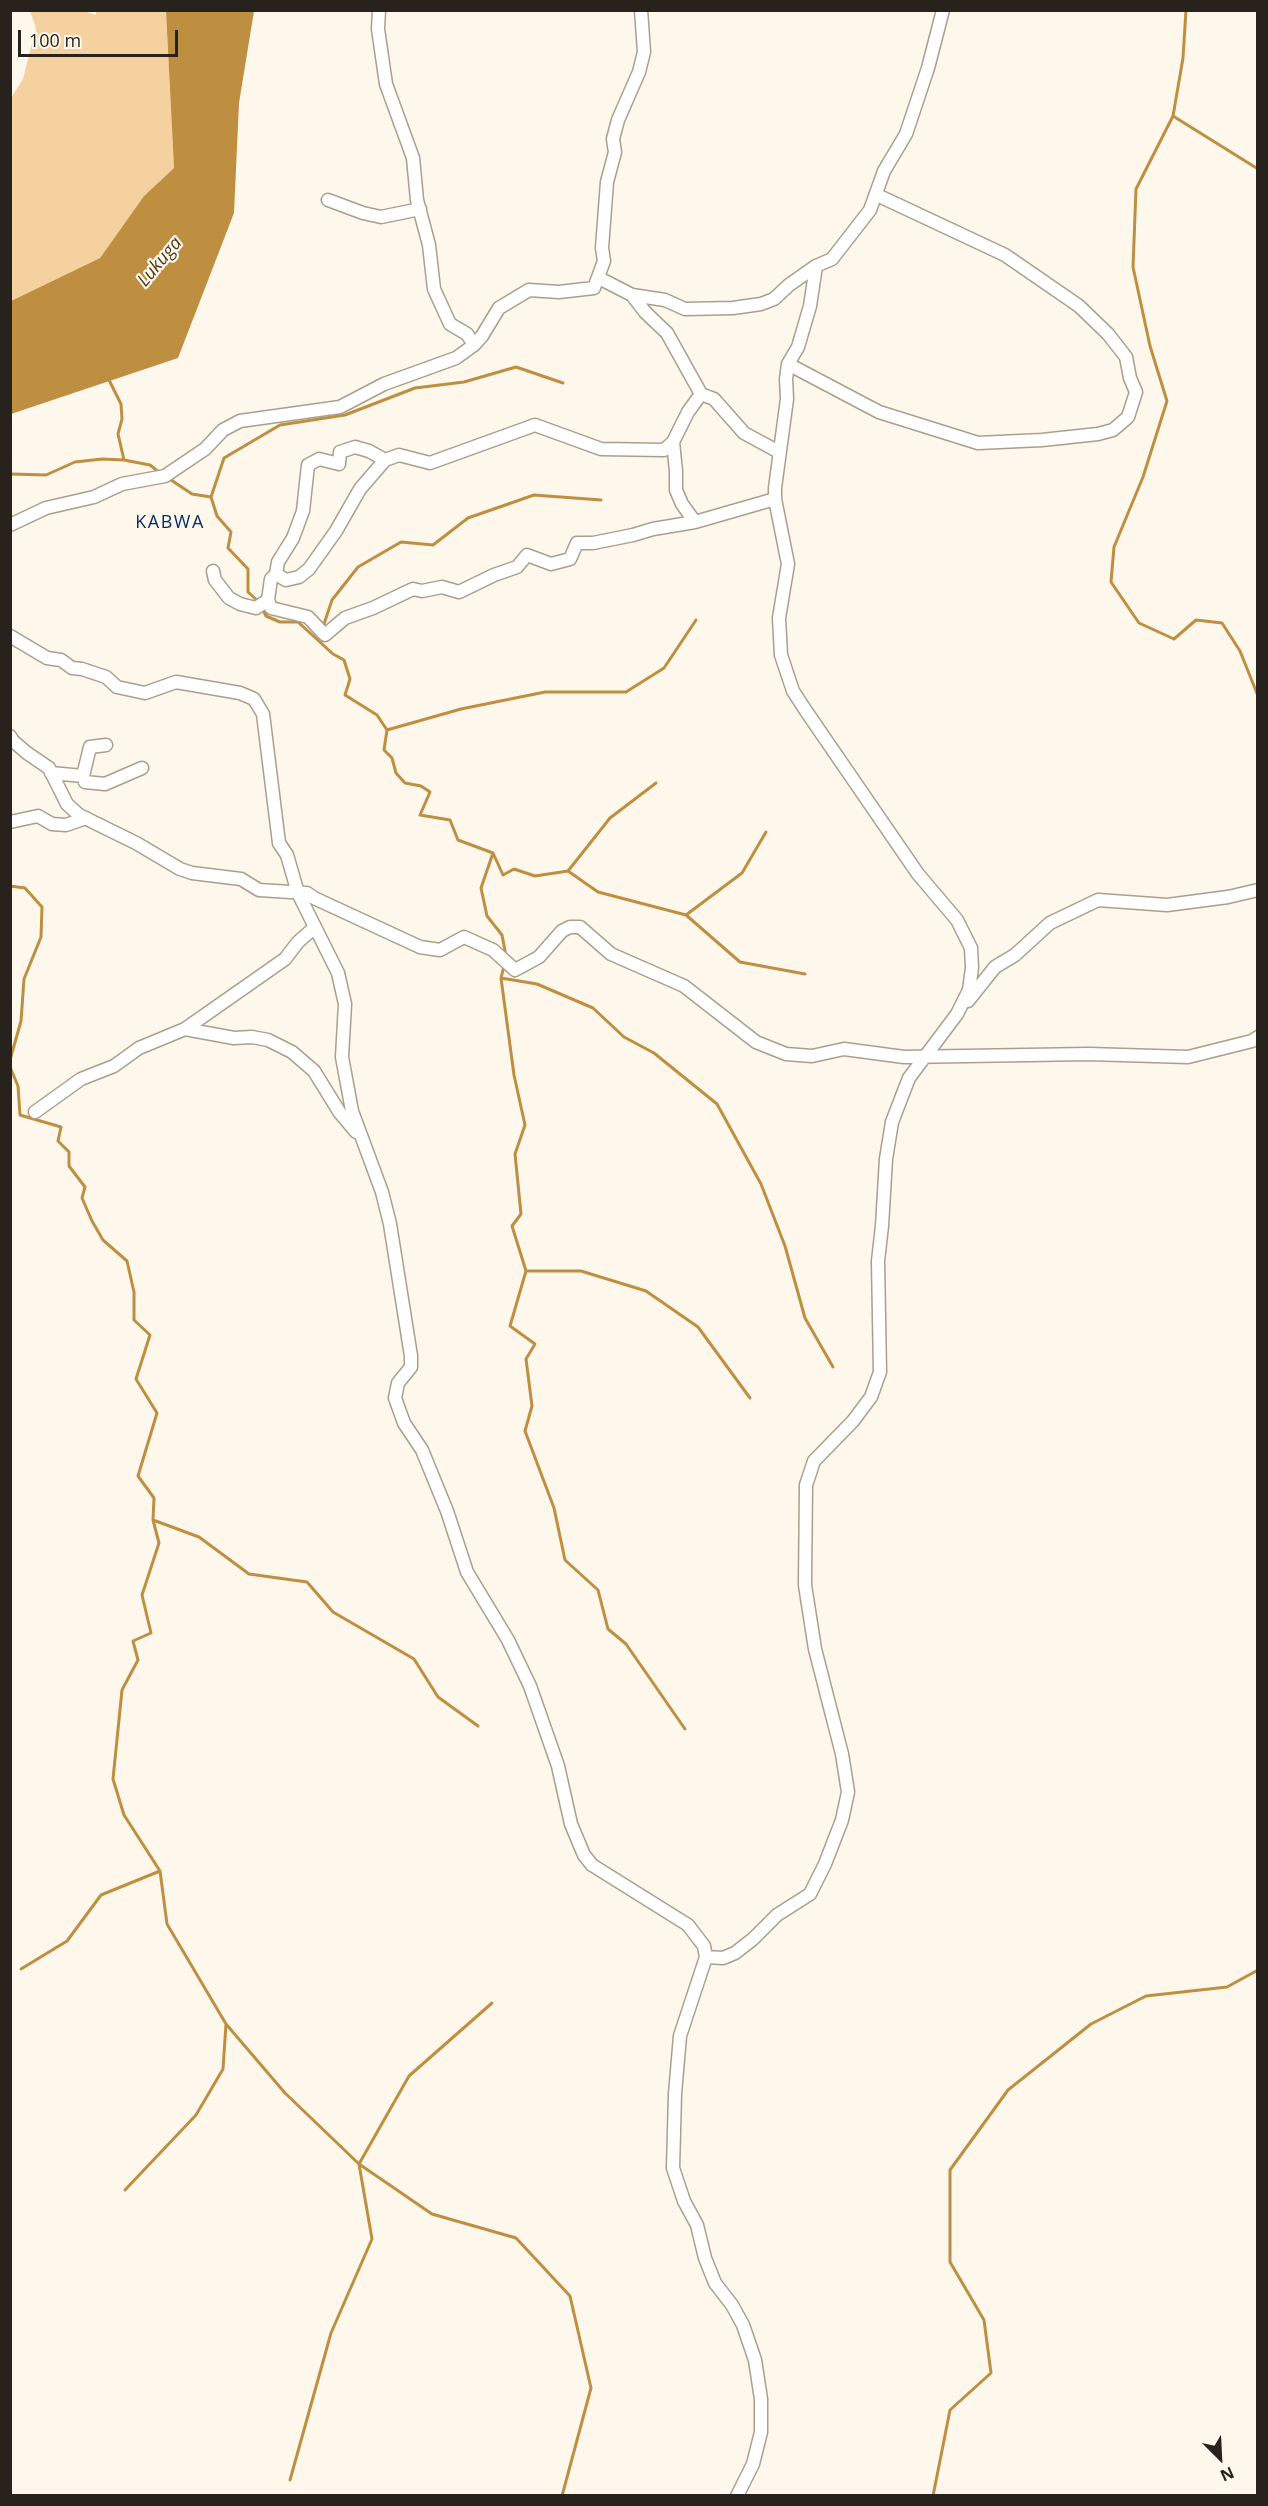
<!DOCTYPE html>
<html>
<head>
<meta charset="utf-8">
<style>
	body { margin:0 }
	#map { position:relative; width:1268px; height:2506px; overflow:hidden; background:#fef7ec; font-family:"Open Sans",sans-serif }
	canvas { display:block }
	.frame { position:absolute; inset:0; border:12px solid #27221c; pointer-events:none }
	.north { position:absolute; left:1190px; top:2428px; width:60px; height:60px; -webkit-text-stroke:4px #fef7ec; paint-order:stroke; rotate:156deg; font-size:16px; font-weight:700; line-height:24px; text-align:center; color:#27221c }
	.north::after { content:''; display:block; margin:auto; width:21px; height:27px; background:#27221c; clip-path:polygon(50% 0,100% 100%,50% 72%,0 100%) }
	.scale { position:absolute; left:18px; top:30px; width:160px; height:27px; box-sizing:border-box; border:3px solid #27221c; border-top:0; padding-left:8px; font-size:18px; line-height:21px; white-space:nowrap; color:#27221c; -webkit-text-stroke:4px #fef7ec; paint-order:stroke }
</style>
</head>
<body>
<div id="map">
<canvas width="1268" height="2506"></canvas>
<div class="frame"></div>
<div class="north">N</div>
<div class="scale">100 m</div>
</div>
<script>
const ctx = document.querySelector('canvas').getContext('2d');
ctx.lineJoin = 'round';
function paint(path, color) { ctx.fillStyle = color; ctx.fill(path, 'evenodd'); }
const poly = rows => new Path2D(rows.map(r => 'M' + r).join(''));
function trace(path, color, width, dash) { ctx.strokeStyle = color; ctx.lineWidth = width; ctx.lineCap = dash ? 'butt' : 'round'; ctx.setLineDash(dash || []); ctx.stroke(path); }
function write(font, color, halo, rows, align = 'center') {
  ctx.font = font + ' "Open Sans",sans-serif'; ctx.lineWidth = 4.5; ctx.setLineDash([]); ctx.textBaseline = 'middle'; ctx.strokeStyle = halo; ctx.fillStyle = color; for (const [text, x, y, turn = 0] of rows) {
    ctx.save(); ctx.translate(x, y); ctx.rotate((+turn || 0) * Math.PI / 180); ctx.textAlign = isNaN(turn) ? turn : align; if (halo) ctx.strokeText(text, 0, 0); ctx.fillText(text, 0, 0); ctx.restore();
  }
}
const green = poly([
	[30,11,84,11,96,15,96,11,166,11,174,168,144,196,100,258,11,301,11,98,23,79,36,28]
]);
const water = poly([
	[166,11,254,11,239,103,234,213,178,358,11,414,11,301,100,258,144,196,174,168]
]);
const stream = poly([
	[1186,10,1183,58,1173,116,1136,189,1133,267,1150,346,1167,401,1143,477,1114,547,1111,582,1139,623,1174,639,1196,620,1222,623,1240,651,1258,696],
	[1173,116,1258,169],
	[108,378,121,404,122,419,118,434,124,460,150,465,160,473],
	[10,474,46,475,75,462,102,459,124,460],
	[168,478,192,494,211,497,217,516,231,532,228,548,248,569,248,592,259,602],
	[211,497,224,458,280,425,345,415,415,388,464,382,516,367,563,383],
	[262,608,266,616,280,622,298,622,333,654,344,660,350,679,345,695,377,715,387,730,384,750,392,758,396,773,405,783,421,786,430,792,420,815,450,820,458,840,493,853,481,888,487,916,502,935,506,956],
	[323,627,332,600,358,567,401,542,433,545,468,518,534,495,601,500],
	[387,730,461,709,545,692,626,692,664,668,696,620],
	[493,853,503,875,514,869,535,876,568,871,598,892,686,915,740,962,805,974],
	[568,871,610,818,656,783],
	[10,886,25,888,42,907,41,937,24,979,21,1021,10,1060],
	[686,915,742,873,766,832],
	[504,966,501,978,514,1075,525,1125,515,1154,521,1214,512,1226,526,1271,510,1326,535,1344,526,1359,532,1406,525,1431,554,1508,565,1560,598,1590,608,1629,626,1644,685,1729],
	[501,978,537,984,593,1008,624,1037,654,1053,717,1104,761,1184,785,1246,805,1318,833,1367],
	[10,1067,18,1086,20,1115,61,1127,58,1141,69,1152,69,1166,85,1187,82,1198,92,1221,103,1240,127,1261,134,1292,134,1320,150,1335,136,1379,157,1413,138,1476,154,1498,153,1520,159,1543,142,1595,151,1633,133,1641,138,1660,122,1690,113,1779,124,1815,160,1871,167,1924,226,2024,285,2093,359,2164,432,2214,516,2238,570,2296,591,2388,562,2496],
	[526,1271,581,1271,646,1291,698,1327,750,1398],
	[153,1520,199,1537,249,1574,307,1582,333,1612,414,1659,438,1697,478,1726],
	[21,1969,67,1941,101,1895,160,1871],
	[125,2190,196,2115,223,2069,226,2024],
	[290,2480,331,2333,372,2239,359,2164,409,2076,492,2003],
	[933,2496,950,2410,991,2373,984,2320,950,2262,950,2170,1008,2090,1091,2024,1146,1996,1227,1987,1258,1970]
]);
const minor = poly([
	[379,10,378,29,386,84,413,158,417,200,429,245,434,289,450,324,467,334,474,345],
	[328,200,363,213,381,217,420,209],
	[599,278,632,295,665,300,685,309,733,308,761,304,774,299,789,285,816,266,832,259,870,210,884,171,906,134,928,68,943,10],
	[632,295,645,312,667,333,701,394],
	[788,364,879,412,978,443,1042,440,1098,434,1113,430,1128,417,1136,392,1130,378,1126,357,1108,334,1079,306,1005,255,877,195],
	[673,442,676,471,676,490,682,504,695,522],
	[10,525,46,508,94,497,122,484,165,476,205,449,223,430,240,421,340,407,384,384,456,358,474,345,482,336,499,308,529,290,559,292,594,288,604,261,602,248,607,182,615,152,613,139,618,120,639,72,644,52,641,10],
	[213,571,215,580,229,598,240,604,256,608,268,600,271,579,276,574,286,580,299,577,309,569,336,531,360,489,385,460,399,455,430,463,535,425,601,449,664,450,673,442,688,412,701,394,714,399,744,433,779,452],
	[276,574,278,562,293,538,303,511,308,465,319,459,339,464,340,452,355,447,369,451,385,460],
	[268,600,271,608,308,617,325,635,345,618,373,608,413,589,422,591,442,587,459,592,494,575,517,567,527,555,551,564,570,559,577,543,593,543,633,535,653,529,695,522,775,499],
	[10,636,47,658,61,660,72,668,82,669,106,677,117,687,145,693,176,682,240,693,254,699,263,714,279,843,287,855,298,893,338,973,345,1004,342,1057,352,1111,382,1192,390,1224,411,1356,411,1367,398,1383,395,1398,404,1423,422,1450,447,1511,467,1572,508,1640,530,1686,558,1766,571,1824,584,1855,592,1865,688,1925,704,1946,706,1957,680,2036,675,2094,673,2168,684,2201,697,2225,705,2258,715,2283,732,2305,743,2325,755,2360,761,2399,761,2432,753,2464,737,2496],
	[10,736,13,741,27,753,49,768,67,804,79,815,136,843,180,869,192,873,241,879,259,890,307,893,314,898,420,947,440,950,464,937,493,950,515,970,539,957,562,931,570,927,580,927,611,954,684,986,756,1042,786,1054,812,1056,844,1049,904,1057,1089,1054,1188,1057,1252,1041,1258,1037],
	[51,773,83,776,90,747,106,745],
	[83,776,85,782,105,784,142,768],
	[10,822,38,816,52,824,66,825,86,818],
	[968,1001,995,967,1015,955,1050,923,1098,900,1167,905,1228,897,1258,890],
	[185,1029,234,1038,252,1037,268,1040,292,1052,314,1071,340,1113,356,1132],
	[35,1112,81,1079,114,1066,139,1048,185,1029,285,959,298,942,315,927],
	[706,1957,723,1958,735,1953,753,1939,777,1915,810,1894,825,1864,842,1820,848,1792,842,1754,815,1649,805,1585,806,1485,814,1461,853,1421,871,1397,880,1372,878,1261,882,1226,886,1159,892,1122,909,1078,957,1014,969,990,972,968,971,948,957,920,918,874,806,711,793,691,781,655,779,618,788,564,775,499,775,488,787,399,786,379,788,364,798,347,810,306,816,266]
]);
const waterNames = [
	["Lukuga",160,262,-50]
];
const neighbourhoodNames = [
	["KABWA",170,523]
];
paint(green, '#f4d19e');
paint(water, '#bf8f41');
trace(stream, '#bf8f41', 3);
trace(minor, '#aa9f8d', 15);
trace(minor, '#fff', 12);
write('italic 18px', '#4c3716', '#fef7ec', waterNames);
ctx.letterSpacing = '1.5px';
write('18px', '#072e61', '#fef7ec', neighbourhoodNames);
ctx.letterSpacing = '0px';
</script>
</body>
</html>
